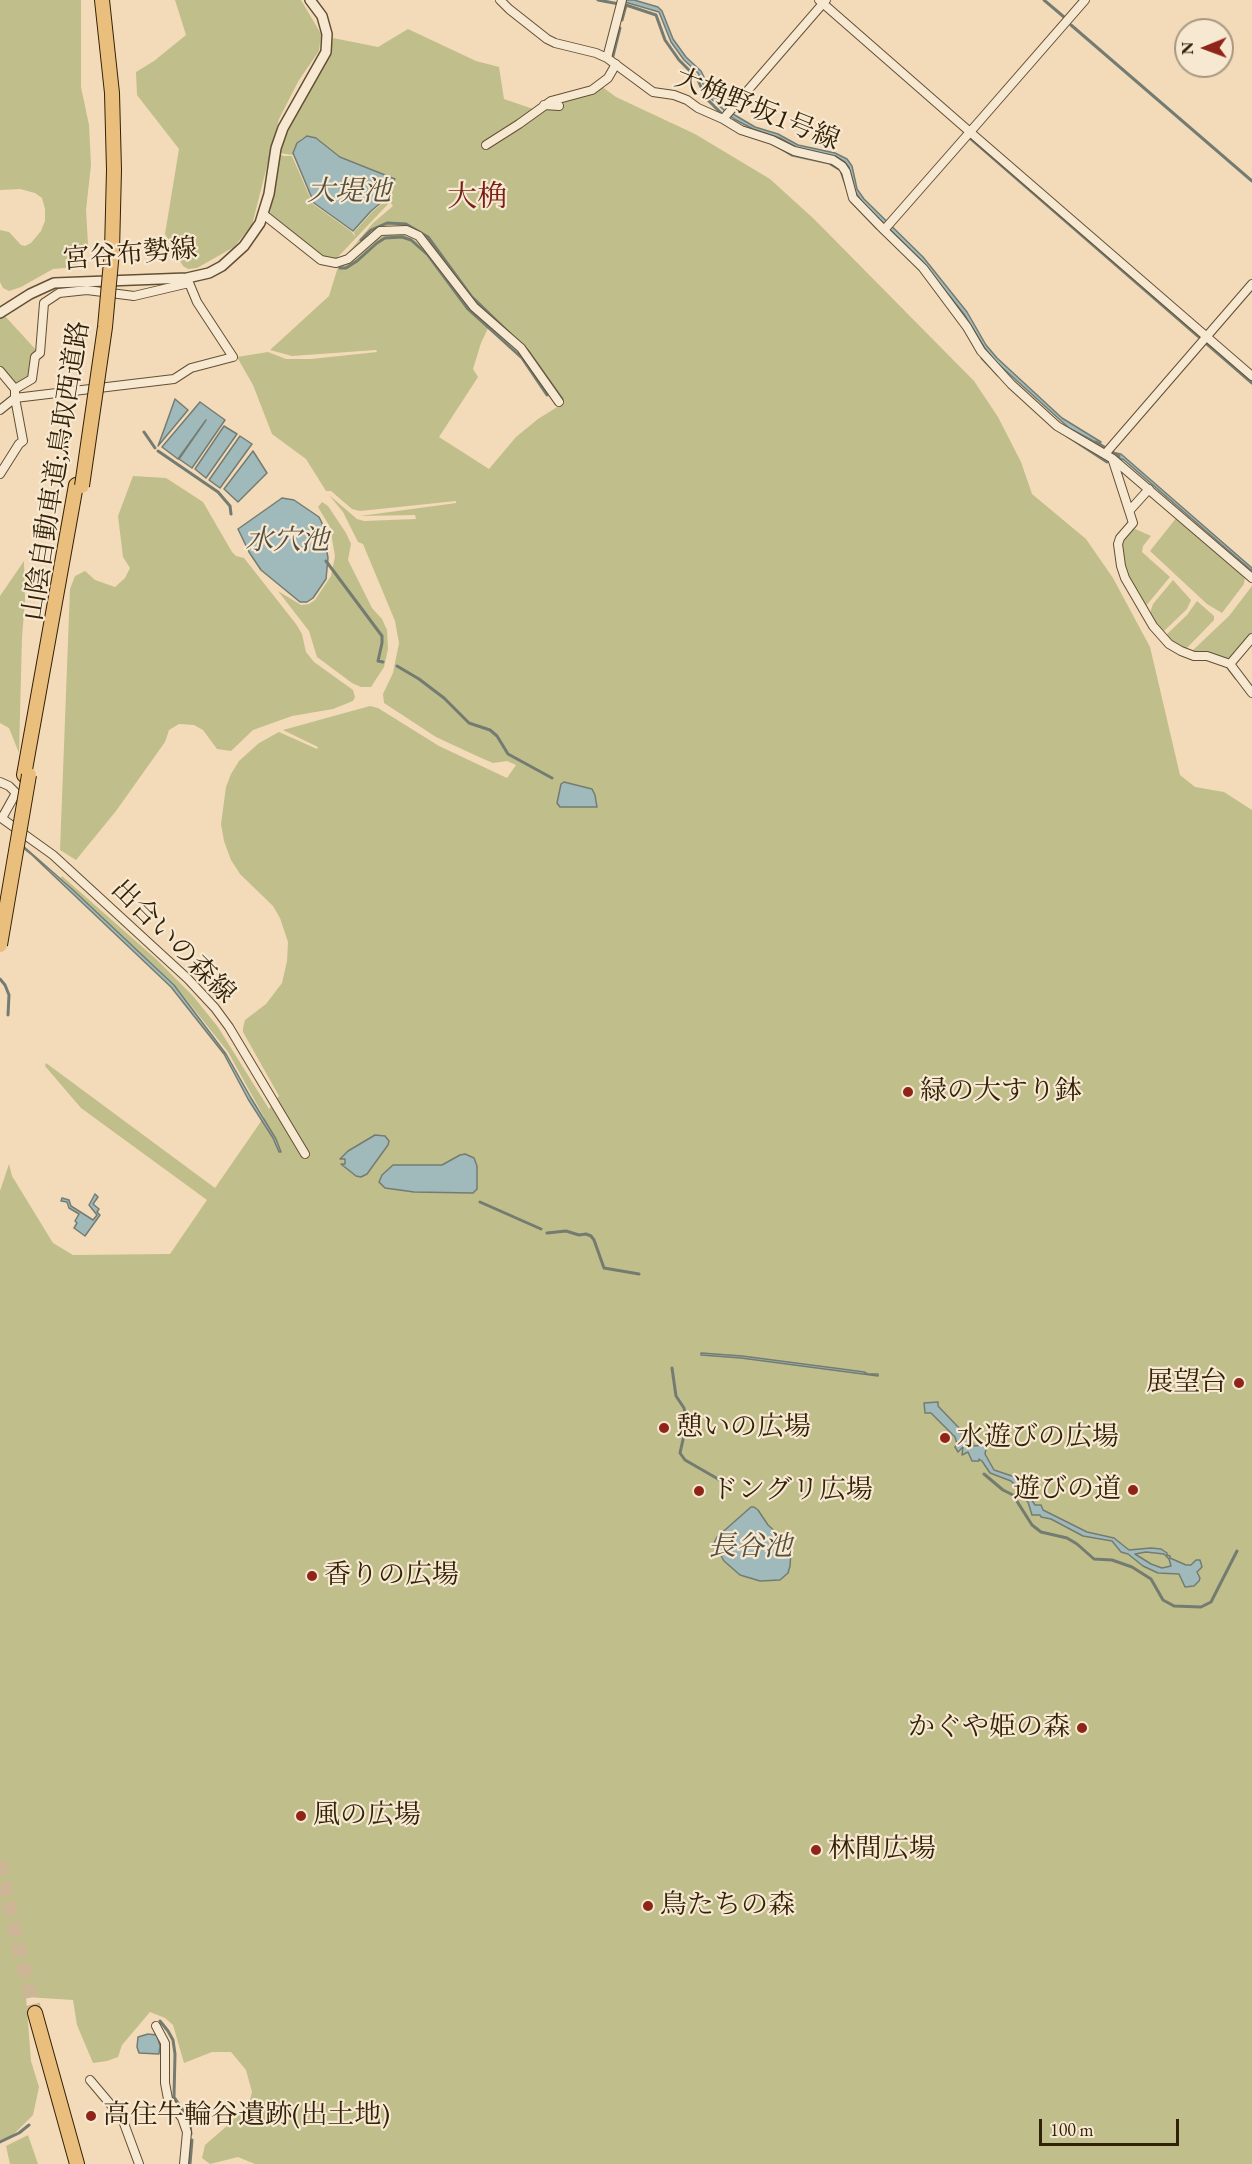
<!DOCTYPE html>
<html>
<head>
<meta charset="utf-8">
<style>
	body { margin:0 }
	#map { position:relative; width:1252px; height:2164px; overflow:hidden; background:#f3dbb9; font-family:"EB Garamond",serif }
	canvas { display:block }
	.north { position:absolute; left:1174px; top:18px; width:60px; height:60px; box-sizing:border-box; background:#f7e8d2; border:2px solid #a99881; border-radius:50%; rotate:269deg; font-size:16px; font-weight:700; line-height:24px; text-align:center; color:#332107 }
	.north::after { content:''; display:block; margin:auto; width:21px; height:27px; background:#8f2418; clip-path:polygon(50% 0,100% 100%,50% 72%,0 100%) }
	.scale { position:absolute; left:1039px; top:2119px; width:140px; height:27px; box-sizing:border-box; border:3px solid #332107; border-top:0; padding-left:8px; font-size:18px; line-height:21px; white-space:nowrap; color:#332107; -webkit-text-stroke:4px #f7e8d2; paint-order:stroke }
</style>
</head>
<body>
<div id="map">
<canvas width="1252" height="2164"></canvas>
<div class="north">N</div>
<div class="scale">100 m</div>
</div>
<script>
const ctx = document.querySelector('canvas').getContext('2d');
ctx.lineJoin = 'round';
function paint(path, color) { ctx.fillStyle = color; ctx.fill(path, 'evenodd'); }
const poly = rows => new Path2D(rows.map(r => 'M' + r).join(''));
function trace(path, color, width, dash) { ctx.strokeStyle = color; ctx.lineWidth = width; ctx.lineCap = dash ? 'butt' : 'round'; ctx.setLineDash(dash || []); ctx.stroke(path); }
function write(font, color, halo, rows, align = 'center') {
  ctx.font = font + ' "EB Garamond","Noto Serif JP",serif'; ctx.lineWidth = 4.5; ctx.setLineDash([]); ctx.textBaseline = 'middle'; ctx.strokeStyle = halo; ctx.fillStyle = color; for (const [text, x, y, turn = 0] of rows) {
    ctx.save(); ctx.translate(x, y); ctx.rotate((+turn || 0) * Math.PI / 180); ctx.textAlign = isNaN(turn) ? turn : align; if (halo) ctx.strokeText(text, 0, 0); ctx.fillText(text, 0, 0); ctx.restore();
  }
}
const green = poly([
	[0,0,81,0,81,87,89,125,91,165,86,210,88,244,77,267,53,269,21,287,9,291,3,288,0,282,0,230,9,232,21,245,25,246,31,243,41,231,45,221,45,209,42,198,35,193,20,189,0,190],
	[175,0,301,0,321,34,319,51,299,80,279,119,252,225,234,247,197,268,188,269,183,266,165,234,179,149,137,95,136,72,154,61,186,35],
	[408,29,476,61,499,67,504,99,536,110,601,86,616,97,695,134,770,179,814,219,974,381,998,417,1021,462,1032,494,1086,539,1113,578,1150,647,1180,775,1195,787,1224,792,1252,810,1252,2164,255,2164,238,2157,210,2164,202,2158,205,2145,228,2125,250,2100,252,2092,246,2070,231,2052,212,2052,184,2063,173,2025,165,2018,150,2012,122,2045,118,2057,107,2061,93,2063,77,2025,73,2000,26,1997,31,2061,39,2087,33,2115,13,2135,0,2140,0,1191,9,1164,12,1176,53,1243,73,1255,170,1254,207,1200,81,1108,45,1066,46,1063,215,1188,264,1117,228,1052,174,984,61,878,62,876,156,959,193,996,218,1027,269,1109,279,1096,243,1032,243,1028,245,1020,266,1004,282,983,287,961,288,942,280,918,273,906,240,874,231,860,224,841,221,824,226,787,231,774,239,761,259,743,279,732,317,749,318,747,283,730,370,706,378,708,439,746,507,778,516,765,507,761,493,763,479,757,436,737,384,703,383,694,393,673,399,643,395,621,363,544,358,542,343,512,329,495,357,519,364,521,416,519,415,515,360,516,449,504,456,503,456,501,360,511,352,509,331,491,326,491,306,459,272,434,253,385,237,357,268,352,286,359,311,359,377,352,376,350,292,356,270,350,329,296,338,267,355,258,379,236,404,234,417,241,427,250,472,311,489,326,481,343,473,369,478,377,439,437,489,469,516,437,538,419,562,404,546,378,470,298,427,239,417,231,407,226,396,224,379,227,371,232,347,254,373,223,393,206,390,202,336,259,333,260,318,254,270,213,279,154,284,156,292,156,313,204,352,232,355,237,354,232,372,212,384,202,396,179,340,156,317,138,307,136,301,139,294,148,293,155,279,153,290,124,330,56,333,38,378,47],
	[4,315,37,351,34,376,16,385,0,368,0,317],
	[133,476,166,478,203,502,232,552,236,556,244,558,296,624,302,634,306,652,314,662,353,690,355,697,353,701,333,709,292,716,253,730,231,751,217,749,203,730,194,725,179,724,169,730,165,742,116,811,76,860,60,850,70,589,75,576,85,571,95,580,115,587,125,578,130,568,123,557,118,516],
	[322,502,328,506,346,533,351,544,348,560,372,608,382,619,387,630,388,649,384,667,371,687,361,687,352,683,317,657,309,631,278,591,301,605,309,604,315,600,331,576,335,556,330,527,318,507],
	[1177,517,1245,575,1244,584,1222,613,1207,604,1150,551],
	[1133,528,1151,536,1143,546,1142,552,1170,577,1145,607,1125,571,1121,545,1126,534],
	[24,561,25,601,22,637,19,753,9,728,0,723,0,596],
	[1173,580,1191,600,1187,609,1162,633,1150,616,1151,610,1153,604],
	[1252,586,1252,635,1229,660,1191,652,1229,616],
	[1197,601,1214,616,1214,620,1185,650,1171,642,1165,636,1187,615],
	[28,2135,38,2164,10,2164,6,2146]
]);
const water = poly([
	[618,0,634,0,658,7,662,11,673,39,686,57,701,71,713,95,733,114,755,127,778,134,798,145,835,153,847,159,852,166,857,189,864,199,923,257,967,312,986,345,997,358,1062,418,1101,442,1099,444,1069,428,995,361,984,347,964,314,920,259,862,202,854,190,849,167,845,162,835,156,796,147,780,138,753,129,734,119,709,97,698,73,684,60,671,42,659,12,618,0],
	[307,136,316,138,340,157,395,179,383,201,371,211,353,231,314,203,293,153,297,143,307,136],
	[175,399,188,410,158,446,165,427,175,399],
	[200,402,225,420,192,468,179,459,206,420,178,459,162,447,200,402],
	[224,426,237,434,206,478,195,469,224,426],
	[240,436,252,444,220,488,209,480,240,436],
	[253,451,267,473,238,502,224,489,253,451],
	[1116,453,1121,454,1252,568,1252,571,1124,460,1119,458,1116,453],
	[282,498,294,500,319,517,322,523,328,558,326,579,313,598,307,602,300,602,261,570,249,552,238,529,282,498],
	[564,782,592,789,595,795,597,807,560,807,557,803,561,784,564,782],
	[14,838,72,889,174,985,226,1054,251,1098,276,1139,281,1152,279,1152,273,1138,248,1099,224,1054,171,987,32,855,13,840,14,838],
	[375,1135,385,1136,389,1141,388,1145,367,1174,361,1177,356,1176,341,1164,345,1164,345,1159,340,1159,348,1151,375,1135],
	[465,1154,474,1158,477,1166,477,1189,473,1193,414,1192,385,1188,379,1182,382,1175,393,1165,442,1165,460,1155,465,1154],
	[95,1194,98,1197,93,1204,99,1209,97,1212,100,1215,85,1236,74,1228,77,1223,75,1221,79,1214,69,1208,67,1202,61,1201,62,1198,69,1200,71,1206,93,1220,97,1215,89,1205,95,1194],
	[701,1353,742,1356,834,1368,864,1372,868,1374,878,1374,878,1376,741,1358,701,1355,701,1353],
	[938,1402,938,1406,960,1429,970,1434,974,1446,983,1445,986,1449,985,1454,994,1470,1018,1478,1035,1505,1041,1505,1043,1510,1087,1532,1114,1538,1129,1550,1151,1548,1161,1549,1167,1553,1167,1555,1170,1556,1170,1558,1186,1565,1191,1565,1196,1560,1200,1560,1202,1567,1197,1572,1200,1578,1199,1581,1194,1586,1185,1587,1179,1574,1158,1573,1143,1566,1128,1554,1121,1552,1112,1541,1083,1536,1051,1519,1041,1517,1040,1515,1032,1515,1028,1502,1020,1496,1017,1487,1011,1481,990,1473,982,1461,979,1459,979,1461,972,1461,968,1452,962,1455,963,1447,958,1452,955,1447,957,1444,955,1437,931,1413,925,1413,924,1403,938,1402],
	[1146,1552,1164,1554,1169,1559,1171,1566,1162,1568,1151,1564,1135,1554,1146,1552],
	[751,1507,754,1507,758,1510,768,1525,788,1543,791,1551,790,1566,788,1573,780,1580,760,1581,740,1575,724,1561,714,1543,717,1537,751,1507],
	[148,2034,157,2035,160,2046,159,2054,139,2053,137,2047,138,2037,148,2034]
]);
const stream = poly([
	[598,0,619,4],
	[1044,0,1064,17],
	[622,20,626,5,656,15,665,40,679,60,697,78,706,98,721,113],
	[1071,25,1252,181],
	[613,56,620,28],
	[970,138,1199,337],
	[777,146,792,155,829,163,839,169],
	[841,171,852,202,877,228],
	[361,240,371,230,387,223,406,224,428,237,471,296,528,351,562,399],
	[340,268,346,268,357,261,377,243,385,238,402,237,411,240,428,255,468,309,522,358,547,395],
	[1207,344,1252,383],
	[982,358,998,375],
	[1058,430,1107,462],
	[144,432,155,448],
	[1096,442,1119,456],
	[158,451,218,492,230,506,231,514],
	[326,561,382,636,382,643,378,661,383,662],
	[1226,665,1236,678],
	[397,666,419,679,444,698,469,723,490,730,497,736,508,754,552,778],
	[0,979,5,985,9,995,8,1015],
	[480,1202,541,1229],
	[547,1233,566,1231,579,1235,586,1234,591,1236,594,1240,604,1268,639,1274],
	[672,1368,676,1396,684,1408,687,1422,680,1453,685,1460,725,1483],
	[984,1474,1003,1490,1013,1495,1032,1525,1041,1532,1067,1538,1077,1544,1094,1559,1112,1560,1132,1567,1151,1579,1163,1600,1174,1606,1201,1607,1211,1602,1237,1551],
	[160,2021,168,2031,173,2040,175,2054,174,2097,186,2115,190,2125,191,2134],
	[0,2142,19,2133,29,2125],
	[190,2164,192,2140]
]);
const motorwayTunnel = poly([
	[0,1861,10,1910,35,2013]
]);
const minor = poly([
	[500,0,509,9,547,39,555,43,596,53,607,58,653,92,674,95,687,100,698,108,723,119,741,130,772,140,794,151,833,160,842,166,846,172,853,198,884,230,970,132,1252,376],
	[819,0,970,132,1085,0],
	[607,58,622,0],
	[544,105,559,106],
	[723,119,826,0],
	[486,145,519,124,551,101,592,90,608,78,616,64],
	[263,214,321,260,336,263,348,259,380,231,406,230,419,236,474,307,521,348,559,402],
	[884,230,923,268,967,327,981,351,1011,384,1057,426,1113,459,1252,578],
	[0,371,15,389,15,398,23,441,19,444,0,474],
	[15,389,32,379,35,357,40,353,44,303,59,293,87,290,134,296,189,283],
	[0,410,15,398,174,379,191,368,233,357,197,302,187,278],
	[1105,454,1252,284],
	[1113,461,1133,523,1120,538,1118,544,1121,566,1125,578,1153,626,1169,644,1181,651,1194,656,1207,656,1230,664,1252,693],
	[1130,510,1149,489],
	[1230,664,1252,638],
	[0,782,9,786,16,793,2,818],
	[0,817,53,855,188,979,215,1008,229,1027,305,1154],
	[156,2026,165,2043,165,2083,168,2099,182,2118,187,2132,184,2164],
	[90,2080,122,2118,139,2164]
]);
const tertiary = poly([
	[0,313,30,294,54,283,187,278,209,273,222,266,244,246,260,223,269,194,276,148,283,128,326,52,327,34,322,16,310,0]
]);
const motorway = poly([
	[102,0,112,93,114,170,112,251],
	[24,775,76,485],
	[35,2013,77,2164]
]);
const motorwayBridge = poly([
	[82,486,105,327,112,251],
	[0,945,29,775]
]);
const markers = [
	[908,1092,6,"#8f2418"],
	[1239,1383,6,"#8f2418"],
	[664,1428,6,"#8f2418"],
	[945,1438,6,"#8f2418"],
	[1133,1490,6,"#8f2418"],
	[699,1491,6,"#8f2418"],
	[312,1576,6,"#8f2418"],
	[1082,1728,6,"#8f2418"],
	[301,1816,6,"#8f2418"],
	[816,1850,6,"#8f2418"],
	[648,1906,6,"#8f2418"],
	[91,2116,6,"#8f2418"]
];
const streetNames = [
	["大桷野坂1号線",757,110,22],
	["宮谷布勢線",130,255,-5],
	["山陰自動車道;鳥取西道路",57,471,-81],
	["出合いの森線",173,942,45]
];
const poiNames = [
	["緑の大すり鉢",920,1092],
	["展望台",1227,1383,"right"],
	["憩いの広場",676,1428],
	["水遊びの広場",957,1438],
	["遊びの道",1121,1490,"right"],
	["ドングリ広場",711,1491],
	["香りの広場",324,1576],
	["かぐや姫の森",1070,1728,"right"],
	["風の広場",313,1816],
	["林間広場",828,1850],
	["鳥たちの森",660,1906],
	["高住牛輪谷遺跡(出土地)",103,2116]
];
const waterNames = [
	["大堤池",349,192],
	["水穴池",287,541],
	["長谷池",750,1547]
];
const quarterNames = [
	["大桷",477,198]
];
paint(green, '#c0be8b');
paint(water, '#a0b9ba');
trace(water, '#747c72', 1.5);
trace(stream, '#747c72', 3);
trace(motorwayTunnel, '#cdb695', 14, [14, 7]);
trace(minor, '#635034', 10);
trace(tertiary, '#635034', 12);
trace(motorway, '#332107', 16);
trace(minor, '#f7e8d2', 8);
trace(tertiary, '#f7e8d2', 9);
trace(motorway, '#eabe7c', 14);
trace(motorwayBridge, '#332107', 16, []);
trace(motorwayBridge, '#eabe7c', 14);
for (const [x, y, r, color] of markers) { const dot = new Path2D(); dot.arc(x, y, r, 0, 2 * Math.PI); ctx.fillStyle = color; ctx.fill(dot); trace(dot, '#f7e8d2', 2); }
write('27px', '#332107', '#f7e8d2', streetNames);
write('27px', '#332107', '#f7e8d2', poiNames, 'left');
write('italic 28px', '#544f3d', '#f7e8d2', waterNames);
write('30px', '#7a1f14', '#f7e8d2', quarterNames);
</script>
</body>
</html>
